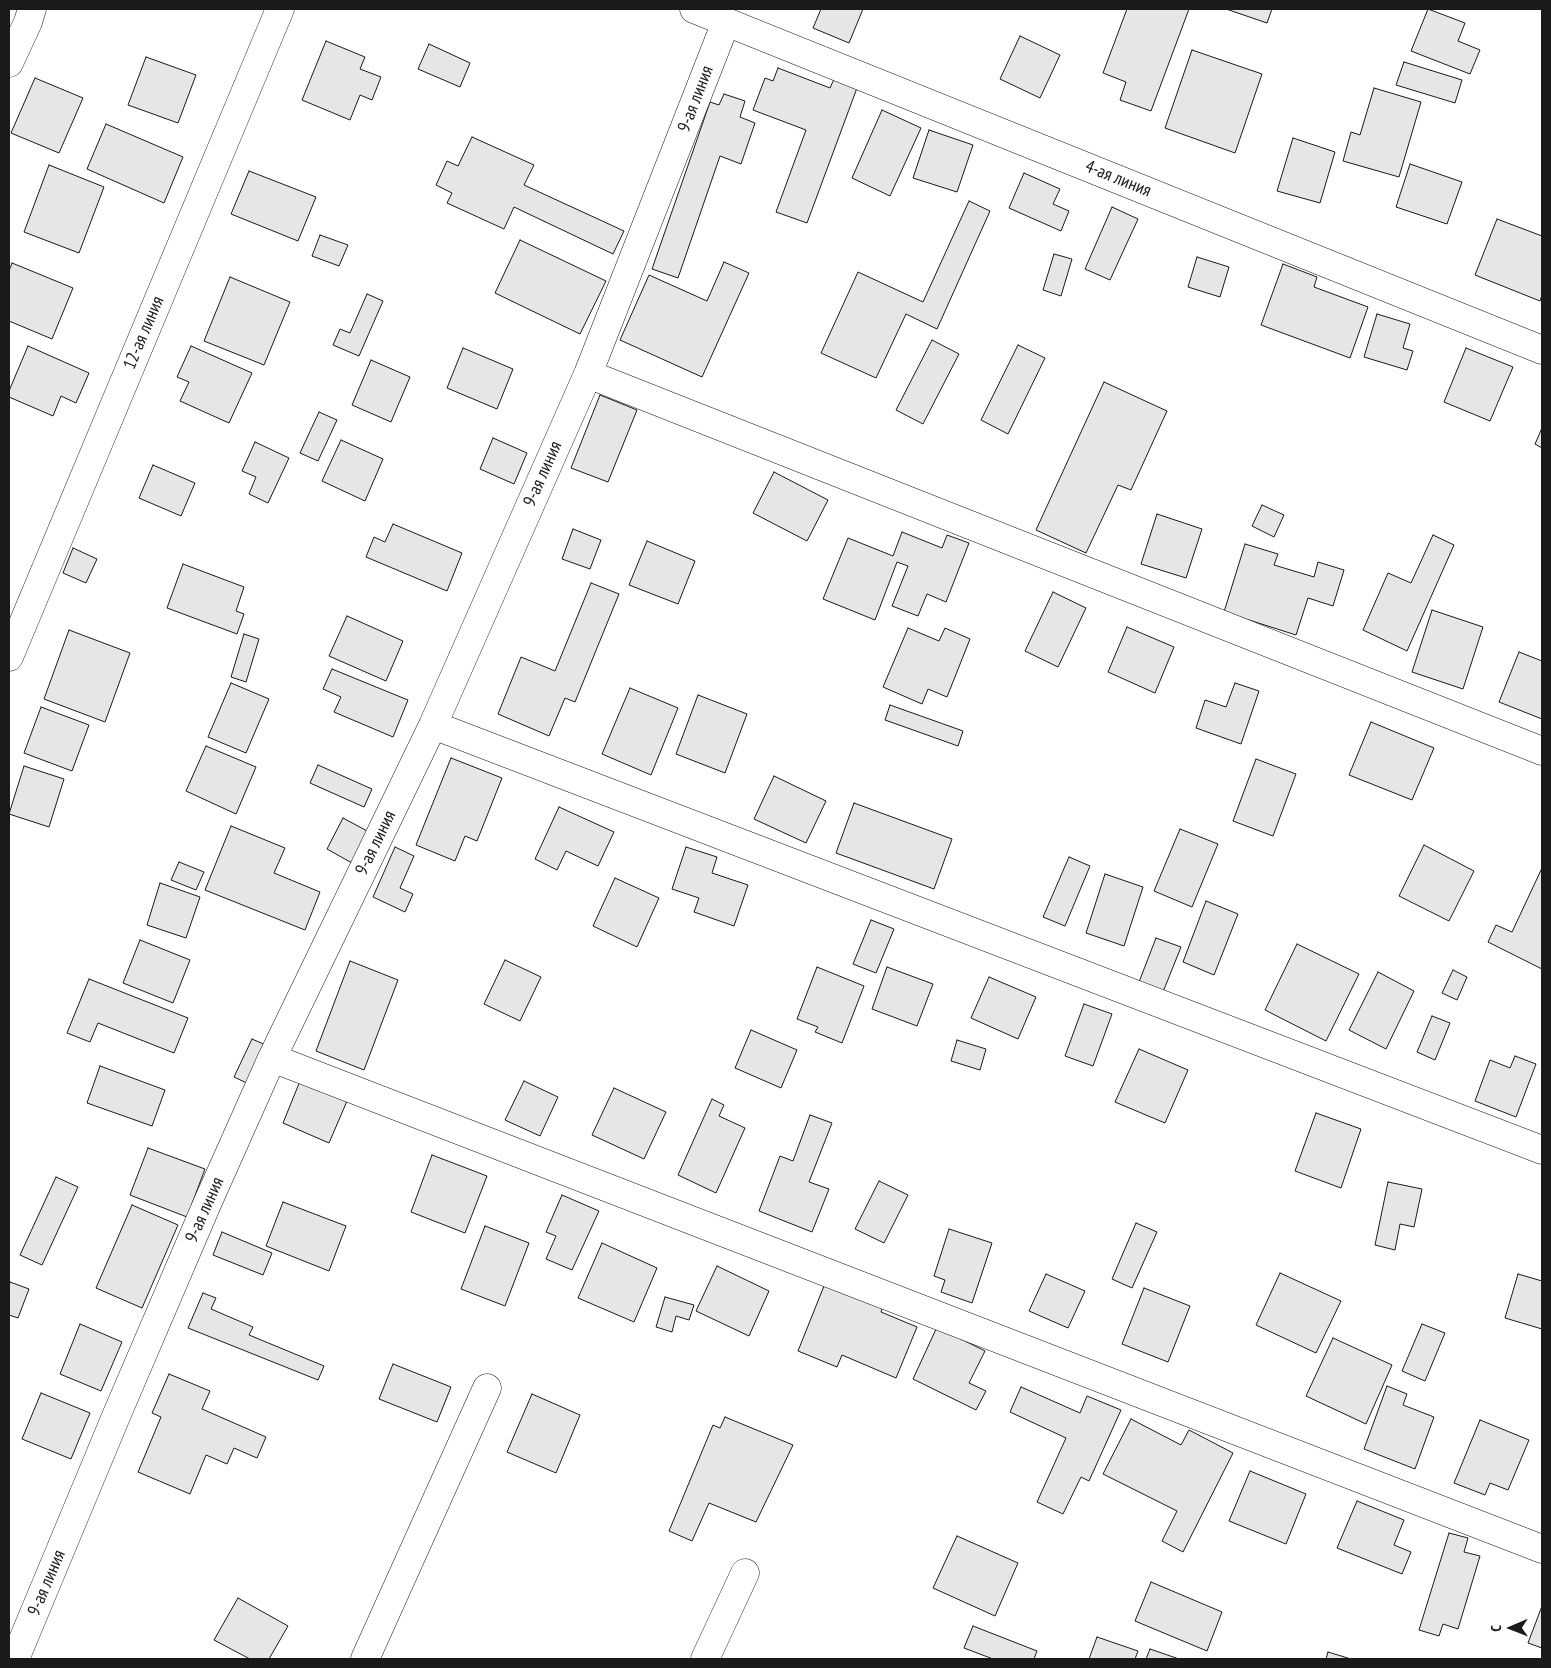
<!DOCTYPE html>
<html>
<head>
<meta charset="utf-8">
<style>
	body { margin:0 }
	#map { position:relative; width:1551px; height:1668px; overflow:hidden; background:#fff; font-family:"PT Sans Narrow",sans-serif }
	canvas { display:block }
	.frame { position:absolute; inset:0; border:10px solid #1a1a1a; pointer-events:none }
	.north { position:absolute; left:1486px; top:1603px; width:50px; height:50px; -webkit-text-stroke:4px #fff; paint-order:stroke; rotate:269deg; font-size:14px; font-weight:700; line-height:20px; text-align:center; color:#1a1a1a }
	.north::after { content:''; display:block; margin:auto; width:18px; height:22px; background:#1a1a1a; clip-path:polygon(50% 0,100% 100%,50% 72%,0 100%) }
</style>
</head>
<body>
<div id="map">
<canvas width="1551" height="1668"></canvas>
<div class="frame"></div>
<div class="north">С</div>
</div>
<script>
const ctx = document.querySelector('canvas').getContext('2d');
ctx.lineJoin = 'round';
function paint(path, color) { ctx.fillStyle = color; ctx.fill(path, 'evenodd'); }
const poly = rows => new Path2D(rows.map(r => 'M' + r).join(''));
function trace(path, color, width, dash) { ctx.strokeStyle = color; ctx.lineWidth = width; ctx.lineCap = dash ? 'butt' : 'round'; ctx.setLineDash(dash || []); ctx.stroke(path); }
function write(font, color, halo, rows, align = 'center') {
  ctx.font = font + ' "PT Sans Narrow",sans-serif'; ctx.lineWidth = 4; ctx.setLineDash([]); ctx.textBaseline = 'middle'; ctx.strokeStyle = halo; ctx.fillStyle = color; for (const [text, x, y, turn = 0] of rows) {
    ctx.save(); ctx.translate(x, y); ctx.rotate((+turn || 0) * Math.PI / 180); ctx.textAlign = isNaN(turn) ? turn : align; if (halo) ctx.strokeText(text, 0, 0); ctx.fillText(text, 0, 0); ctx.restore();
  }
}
const building = poly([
	[821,9,863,9,849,43,813,28,821,9],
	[1127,9,1189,9,1151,111,1120,100,1126,82,1103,73,1127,9],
	[1226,9,1272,9,1267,23,1226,9],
	[1428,9,1465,23,1458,41,1480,50,1470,74,1411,51,1428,9],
	[1020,36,1060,55,1040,98,1000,79,1020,36],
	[326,41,365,57,360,69,381,77,372,100,360,95,350,120,302,100,326,41],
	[429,44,470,63,460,87,418,69,429,44],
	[1192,50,1262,74,1235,153,1165,128,1192,50],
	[146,57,196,75,178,123,128,105,146,57],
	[1404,62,1462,80,1455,103,1396,85,1404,62],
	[778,68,830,88,834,79,857,88,807,223,776,212,806,130,753,110,765,78,773,81,778,68],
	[35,78,83,98,59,153,11,133,35,78],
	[1374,88,1421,102,1399,177,1343,161,1351,132,1360,135,1374,88],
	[724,94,745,101,740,117,755,123,741,164,720,156,678,278,652,269,710,102,719,105,724,94],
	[882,110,921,128,890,196,852,178,882,110],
	[106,124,183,157,164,203,87,169,106,124],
	[929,130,973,145,957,192,913,178,929,130],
	[472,137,534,165,524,185,624,231,613,254,514,207,504,229,447,203,452,193,436,185,447,161,458,166,472,137],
	[1293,138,1335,152,1320,203,1277,191,1293,138],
	[1410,164,1462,182,1447,224,1396,207,1410,164],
	[49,165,104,187,79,253,24,232,49,165],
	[249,171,316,197,298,241,231,214,249,171],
	[1024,173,1060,189,1053,204,1069,211,1061,231,1009,208,1024,173],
	[969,201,990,211,937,329,906,314,876,378,821,353,858,272,923,302,969,201],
	[1112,207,1138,219,1110,280,1085,269,1112,207],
	[1497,219,1542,236,1542,295,1540,301,1475,275,1497,219],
	[320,235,348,245,339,266,312,256,320,235],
	[520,240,606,281,580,334,495,293,520,240],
	[1054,254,1072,259,1061,296,1043,290,1054,254],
	[1197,257,1229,267,1220,297,1188,287,1197,257],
	[724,262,749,273,702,377,620,340,649,275,707,301,724,262],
	[12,263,73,288,52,339,9,321,9,271,12,263],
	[1283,264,1317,277,1314,287,1368,307,1350,358,1261,325,1283,264],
	[230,277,290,302,264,365,204,341,230,277],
	[367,294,383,301,359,356,333,345,340,329,350,333,367,294],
	[1377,314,1410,324,1403,348,1413,351,1407,370,1364,357,1377,314],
	[932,340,959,354,923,424,896,410,932,340],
	[1018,345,1045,358,1008,434,981,420,1018,345],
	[28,346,89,373,76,403,61,396,53,416,9,397,9,391,28,346],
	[191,346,252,373,229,423,180,401,189,382,177,377,191,346],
	[463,348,513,369,497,409,447,388,463,348],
	[1466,348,1513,367,1490,421,1444,402,1466,348],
	[371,360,410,377,391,422,352,405,371,360],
	[1104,382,1167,411,1131,490,1118,485,1086,553,1036,530,1104,382],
	[600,395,637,410,608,482,571,468,600,395],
	[319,412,337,420,318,461,300,453,319,412],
	[1542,428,1542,448,1535,444,1542,428],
	[493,438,527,453,514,484,480,469,493,438],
	[341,440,383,459,365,501,322,481,341,440],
	[255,442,289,458,268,503,249,494,256,477,242,471,255,442],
	[153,465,195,483,181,516,139,498,153,465],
	[774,472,828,500,807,541,753,513,774,472],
	[1262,505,1284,515,1274,537,1252,526,1262,505],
	[1157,514,1202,529,1186,578,1141,564,1157,514],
	[393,524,462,553,447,591,366,557,374,537,385,542,393,524],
	[573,529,601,540,590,569,562,559,573,529],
	[902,532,942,548,947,535,969,543,946,602,927,594,918,616,892,606,908,566,897,562,875,620,823,599,848,538,893,556,902,532],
	[1433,535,1454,545,1407,651,1363,630,1388,573,1411,583,1433,535],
	[647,541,695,561,678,604,629,585,647,541],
	[1245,544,1278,554,1274,565,1314,577,1318,562,1344,570,1333,606,1308,598,1296,635,1224,612,1245,544],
	[73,548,97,559,86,583,63,573,73,548],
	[183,564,244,587,236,611,244,614,237,634,167,608,183,564],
	[591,583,619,594,575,702,565,698,549,736,498,714,521,657,555,671,591,583],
	[1053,592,1086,608,1058,667,1025,651,1053,592],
	[1432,610,1483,627,1463,689,1412,672,1432,610],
	[347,616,403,641,386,681,329,656,347,616],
	[1127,627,1174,647,1155,693,1108,672,1127,627],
	[908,628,939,641,945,628,970,639,947,697,928,689,922,704,883,687,908,628],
	[69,630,130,653,105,722,44,699,69,630],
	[244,634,259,639,246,682,231,677,244,634],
	[1519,652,1542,661,1542,719,1499,702,1519,652],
	[332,669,408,700,393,737,334,712,341,697,323,689,332,669],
	[231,683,269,699,246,753,208,737,231,683],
	[1235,683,1259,691,1241,744,1196,728,1205,700,1226,707,1235,683],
	[630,688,678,708,651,775,602,754,630,688],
	[698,695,747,714,725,773,676,754,698,695],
	[890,705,963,731,958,746,885,720,890,705],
	[41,707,89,725,72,771,24,753,41,707],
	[1371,722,1434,748,1412,800,1349,775,1371,722],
	[206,746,256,767,236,814,186,791,206,746],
	[451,758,502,778,477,841,465,836,455,861,416,845,451,758],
	[1256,759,1296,774,1273,836,1233,821,1256,759],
	[318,765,372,789,364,807,310,783,318,765],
	[24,766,64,779,49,827,9,814,24,766],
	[774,776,826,801,806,843,754,819,774,776],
	[854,803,952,839,934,889,836,853,854,803],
	[559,807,614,832,598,866,566,851,557,870,535,859,559,807],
	[343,818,369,832,352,863,327,849,343,818],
	[231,826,285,848,274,873,320,892,305,930,205,890,231,826],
	[1180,829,1218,844,1192,907,1154,891,1180,829],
	[1424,845,1474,871,1449,921,1399,896,1424,845],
	[395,847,414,856,400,888,413,894,405,912,373,897,395,847],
	[686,847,717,857,712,873,748,885,734,926,694,912,699,898,672,889,686,847],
	[1069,857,1090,866,1065,926,1043,917,1069,857],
	[179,862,204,872,196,890,171,880,179,862],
	[1542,868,1542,969,1488,942,1496,925,1512,932,1542,868],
	[1105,874,1143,887,1124,946,1086,933,1105,874],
	[615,878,659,898,637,947,593,926,615,878],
	[160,883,200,897,186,938,147,925,160,883],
	[1206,901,1238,914,1214,975,1183,962,1206,901],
	[871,920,894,929,876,973,853,964,871,920],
	[1156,938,1181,947,1163,992,1139,982,1156,938],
	[140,940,190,960,173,1003,123,983,140,940],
	[1297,944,1359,974,1326,1041,1265,1010,1297,944],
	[505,960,541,977,520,1021,484,1004,505,960],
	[350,961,398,980,364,1070,316,1051,350,961],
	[817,967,864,986,842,1043,815,1032,818,1027,797,1019,817,967],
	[887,967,933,984,917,1026,872,1009,887,967],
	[1453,970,1467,977,1457,1000,1442,993,1453,970],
	[1378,972,1414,991,1386,1049,1349,1030,1378,972],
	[989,977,1036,997,1018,1039,971,1018,989,977],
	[89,979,188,1018,174,1053,98,1023,90,1042,67,1033,89,979],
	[1084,1004,1112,1014,1093,1066,1065,1056,1084,1004],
	[1432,1016,1450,1023,1435,1060,1417,1052,1432,1016],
	[751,1030,797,1050,781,1088,735,1068,751,1030],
	[252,1039,270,1047,253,1086,234,1077,252,1039],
	[957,1040,986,1049,980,1070,951,1061,957,1040],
	[1139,1049,1188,1070,1165,1123,1115,1102,1139,1049],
	[1515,1056,1536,1064,1516,1117,1475,1101,1490,1060,1510,1068,1515,1056],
	[100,1066,165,1090,152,1126,87,1103,100,1066],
	[300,1081,347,1101,329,1143,283,1123,300,1081],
	[524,1081,558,1097,540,1136,505,1120,524,1081],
	[614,1088,666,1112,644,1159,592,1135,614,1088],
	[712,1099,724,1105,719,1116,745,1128,716,1193,678,1175,712,1099],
	[1316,1113,1361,1129,1341,1188,1295,1171,1316,1113],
	[810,1115,832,1123,809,1182,829,1189,812,1232,759,1211,780,1156,793,1161,810,1115],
	[148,1148,205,1169,187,1217,130,1195,148,1148],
	[432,1155,487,1176,465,1233,411,1212,432,1155],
	[56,1177,78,1187,42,1265,20,1255,56,1177],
	[879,1181,908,1195,884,1243,855,1229,879,1181],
	[1388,1182,1422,1189,1414,1227,1400,1224,1395,1250,1375,1245,1388,1182],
	[562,1195,599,1211,572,1270,546,1259,556,1236,546,1232,562,1195],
	[283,1202,346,1226,329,1271,266,1246,283,1202],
	[132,1205,178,1225,142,1308,96,1288,132,1205],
	[1136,1223,1157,1232,1132,1288,1112,1279,1136,1223],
	[485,1226,529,1243,505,1306,461,1289,485,1226],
	[949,1229,992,1243,972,1303,941,1292,945,1280,934,1276,949,1229],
	[222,1232,272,1253,263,1275,213,1255,222,1232],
	[602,1243,657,1268,634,1322,578,1298,602,1243],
	[717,1266,769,1291,749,1336,696,1311,717,1266],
	[1280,1273,1341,1301,1316,1353,1256,1325,1280,1273],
	[1046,1274,1085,1291,1068,1328,1029,1311,1046,1274],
	[1518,1274,1542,1281,1542,1329,1505,1318,1518,1274],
	[826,1281,884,1304,881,1312,917,1327,896,1378,842,1355,837,1367,798,1351,826,1281],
	[10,1282,29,1289,18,1318,9,1315,9,1286,10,1282],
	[1144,1288,1190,1306,1168,1362,1122,1344,1144,1288],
	[203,1293,216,1298,211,1309,253,1327,249,1335,324,1366,318,1380,188,1328,203,1293],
	[665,1297,694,1305,689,1320,676,1316,672,1332,656,1327,665,1297],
	[80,1324,122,1342,101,1391,60,1374,80,1324],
	[1422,1324,1445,1333,1425,1381,1402,1371,1422,1324],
	[937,1327,985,1351,969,1383,986,1391,976,1410,913,1379,937,1327],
	[1333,1338,1392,1365,1366,1424,1306,1396,1333,1338],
	[393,1364,451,1387,437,1422,379,1399,393,1364],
	[169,1374,210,1391,202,1409,266,1437,257,1458,234,1448,227,1464,206,1455,190,1494,138,1472,161,1417,152,1413,169,1374],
	[1387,1386,1407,1394,1403,1405,1434,1417,1415,1469,1364,1449,1387,1386],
	[1021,1387,1080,1413,1087,1396,1121,1410,1089,1481,1081,1477,1063,1514,1037,1502,1066,1438,1010,1412,1021,1387],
	[41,1393,90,1413,71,1459,22,1439,41,1393],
	[532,1394,580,1415,556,1473,507,1452,532,1394],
	[725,1417,793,1445,756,1522,709,1503,692,1541,669,1531,713,1425,720,1428,725,1417],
	[1131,1419,1181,1445,1189,1430,1233,1453,1183,1552,1162,1541,1177,1511,1103,1474,1131,1419],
	[1480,1420,1529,1440,1508,1490,1490,1483,1485,1495,1454,1483,1480,1420],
	[1250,1471,1306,1494,1286,1544,1229,1521,1250,1471],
	[1357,1501,1404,1520,1394,1545,1411,1552,1402,1574,1337,1548,1357,1501],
	[1449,1533,1468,1538,1464,1552,1480,1556,1458,1629,1443,1624,1439,1636,1419,1630,1449,1533],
	[957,1536,1018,1563,995,1616,933,1588,957,1536],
	[1151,1582,1222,1612,1207,1651,1135,1621,1151,1582],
	[238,1598,288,1626,269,1659,250,1659,214,1640,238,1598],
	[1542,1606,1542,1648,1528,1643,1542,1606],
	[973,1626,1037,1651,1034,1659,993,1659,964,1648,973,1626],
	[1097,1637,1138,1651,1135,1659,1089,1659,1097,1637],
	[1150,1649,1179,1659,1146,1659,1150,1649],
	[1328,1652,1351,1659,1326,1659,1328,1652]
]);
const minor = poly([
	[694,9,1542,350],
	[9,63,28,22,32,9],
	[588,374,1542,751],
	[9,657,280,9],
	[433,725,1542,1150],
	[272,1058,1542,1549],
	[15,1659,117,1414,207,1204,272,1058,433,725,588,374,726,22],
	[365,1659,487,1388],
	[705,1659,745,1573]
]);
const streetNames = [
	["9-ая линия",696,99,-69],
	["4-ая линия",1118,179,22],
	["12-ая линия",144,333,-67],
	["9-ая линия",543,474,-66],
	["9-ая линия",376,843,-64],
	["9-ая линия",205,1210,-66],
	["9-ая линия",47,1583,-67]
];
paint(building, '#e6e6e6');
trace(building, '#1a1a1a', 1);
trace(minor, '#1a1a1a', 29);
trace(minor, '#fff', 28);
write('18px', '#1a1a1a', '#fff', streetNames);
</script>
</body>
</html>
